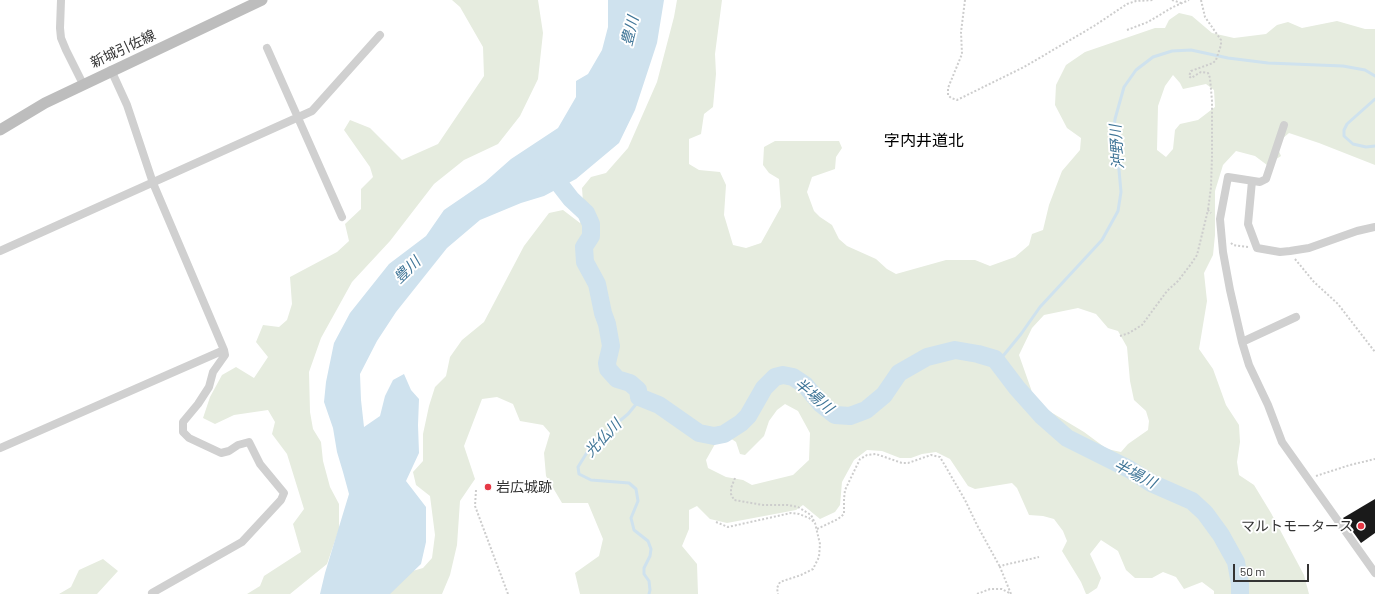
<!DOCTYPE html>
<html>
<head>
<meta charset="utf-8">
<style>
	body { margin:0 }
	#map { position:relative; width:1375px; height:594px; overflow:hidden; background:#fff; font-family:Barlow,sans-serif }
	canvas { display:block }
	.scale { position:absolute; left:1233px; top:564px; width:76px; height:18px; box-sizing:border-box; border:2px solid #333; border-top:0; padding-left:5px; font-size:12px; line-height:14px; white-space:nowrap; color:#333; -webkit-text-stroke:3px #fff; paint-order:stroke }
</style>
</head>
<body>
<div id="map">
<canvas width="1375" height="594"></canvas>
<div class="scale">50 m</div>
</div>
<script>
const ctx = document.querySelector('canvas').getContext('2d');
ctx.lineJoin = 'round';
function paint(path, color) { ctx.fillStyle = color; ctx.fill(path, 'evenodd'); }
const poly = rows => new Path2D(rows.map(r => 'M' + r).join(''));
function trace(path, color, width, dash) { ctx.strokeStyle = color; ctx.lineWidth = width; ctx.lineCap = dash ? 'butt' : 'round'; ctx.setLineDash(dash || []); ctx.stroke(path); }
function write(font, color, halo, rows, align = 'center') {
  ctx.font = font + ' Barlow,"Noto Sans JP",sans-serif'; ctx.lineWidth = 4; ctx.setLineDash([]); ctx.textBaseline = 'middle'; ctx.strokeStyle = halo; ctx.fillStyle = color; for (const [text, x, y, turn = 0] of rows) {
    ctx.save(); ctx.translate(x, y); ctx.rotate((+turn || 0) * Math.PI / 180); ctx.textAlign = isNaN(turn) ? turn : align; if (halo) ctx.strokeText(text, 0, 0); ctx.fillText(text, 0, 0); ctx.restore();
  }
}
const green = poly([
	[452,0,538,0,543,33,538,79,520,116,498,144,464,160,434,184,390,241,352,282,321,338,309,372,310,412,313,429,321,442,323,461,330,487,339,504,339,529,327,564,290,594,247,594,260,586,264,576,301,552,293,524,304,509,287,454,272,434,275,422,268,410,234,415,215,424,203,418,210,397,222,375,236,367,254,378,268,357,256,342,263,325,279,327,287,320,292,304,290,277,337,252,349,241,345,224,361,209,361,189,373,177,370,167,344,130,350,120,370,128,402,160,438,144,484,76,483,47,460,7],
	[677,0,722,0,715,54,716,74,713,107,704,114,701,134,689,139,689,164,699,170,720,172,726,185,724,215,733,245,746,248,761,243,781,207,779,179,769,173,763,165,764,147,775,141,839,141,842,148,836,157,835,169,812,177,807,192,814,211,820,217,832,225,839,239,847,246,876,259,887,269,896,274,946,260,975,260,990,266,1015,257,1029,245,1032,234,1043,230,1049,205,1062,171,1080,150,1081,138,1067,128,1055,105,1056,85,1066,65,1085,52,1155,28,1165,28,1169,20,1179,13,1192,16,1212,33,1234,38,1266,34,1277,25,1288,22,1302,28,1337,21,1365,29,1375,29,1375,165,1319,143,1289,133,1276,144,1281,156,1267,165,1255,156,1236,151,1223,165,1215,191,1215,235,1213,255,1204,273,1207,301,1199,349,1213,369,1226,405,1239,425,1240,442,1237,462,1239,475,1254,485,1271,513,1304,575,1309,594,1214,594,1214,591,1202,582,1184,589,1176,577,1163,572,1152,578,1135,578,1126,570,1118,551,1101,540,1090,554,1101,578,1097,588,1088,594,1086,594,1081,582,1062,551,1067,541,1063,531,1054,519,1043,516,1029,515,1017,488,1012,483,975,489,968,486,950,459,936,452,922,454,911,458,900,458,882,451,867,450,854,460,842,482,840,505,835,512,820,519,803,505,796,510,727,523,710,519,697,506,689,510,689,529,682,546,697,564,698,594,580,594,575,573,599,556,603,539,588,503,562,503,546,476,544,453,550,433,543,425,520,421,513,404,497,397,482,399,464,446,475,479,460,501,457,545,450,575,442,594,385,594,409,572,423,568,432,558,435,535,430,496,416,485,413,472,423,461,423,434,429,406,435,387,446,376,450,357,462,340,484,322,524,246,549,213,563,210,580,223,584,216,582,188,591,177,606,173,628,148,657,82,674,17],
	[1173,75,1180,83,1183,89,1206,84,1214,90,1215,107,1198,120,1180,124,1175,130,1173,149,1166,157,1157,150,1158,106,1165,86],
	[1078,308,1096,314,1108,328,1118,331,1127,347,1130,381,1134,400,1146,411,1149,421,1148,430,1128,444,1121,452,1107,449,1084,432,1034,402,1031,389,1019,355,1032,328,1044,315],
	[785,404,798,411,810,433,809,460,793,475,752,485,743,480,726,477,708,468,706,460,715,444,730,438,736,442,740,454,745,455,764,436,769,421,777,410],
	[103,559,118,571,97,594,59,594,71,587,79,570]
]);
const water = poly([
	[608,0,664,0,657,43,635,110,619,143,576,179,544,196,521,203,480,220,447,248,396,312,377,341,360,374,361,400,364,427,380,416,385,396,393,380,404,374,411,390,419,399,418,425,419,453,406,481,426,507,426,542,421,564,390,594,320,594,325,573,349,494,343,472,337,452,333,428,324,402,326,382,334,343,350,313,389,264,426,236,444,210,485,182,511,159,558,128,576,97,576,81,588,74,602,50,608,27]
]);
const stream = poly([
	[1375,99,1347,124,1344,130,1344,136,1353,144,1366,147,1375,146],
	[995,359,1003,356,1021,334,1040,307,1102,240,1118,211,1121,192,1119,170,1113,140,1115,119,1124,87,1136,70,1153,57,1172,51,1191,50,1228,58,1268,63,1343,66,1365,70,1375,76],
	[639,397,637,403,628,414,598,439,591,446,578,467,579,474,591,480,629,483,636,489,638,501,631,518,634,530,648,541,651,549,650,556,644,568,644,574,649,581,650,590,649,594]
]);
const river = poly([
	[547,168,571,199,586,213,591,224,591,236,584,247,585,262,597,284,603,313,607,324,611,346,607,363,608,369,617,379,630,383,638,390,639,397,659,405,699,433,714,436,724,434,741,423,748,416,764,388,775,377,783,375,793,377,805,385,821,404,835,415,850,416,866,410,884,395,899,373,927,357,955,350,978,354,995,359,1017,388,1042,416,1067,438,1129,469,1151,483,1192,501,1205,513,1221,535,1236,562,1240,584,1240,594]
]);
const building = poly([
	[1375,499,1375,533,1361,543,1343,518]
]);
const path = poly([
	[965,0,961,32,962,54,948,88,948,95,951,98,957,100,1024,67,1094,26,1127,4,1136,1,1154,0],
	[1172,0,1181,3],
	[1201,0,1205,17,1221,40,1221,45,1216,60,1213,63,1191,71,1189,76,1191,78,1201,72,1208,73,1210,78,1212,101,1212,156,1211,187,1208,210],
	[1127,30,1148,22,1173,7,1189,0],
	[1231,243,1233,245,1248,247],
	[1295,259,1314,282,1338,304,1375,352],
	[1120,336,1129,333,1142,325,1167,291,1178,281,1191,264,1197,255,1208,210,1211,213],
	[1316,476,1350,465,1375,459],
	[735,478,731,488,731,494,734,500,763,505,788,505,798,507,811,515,815,523,820,544,819,557,813,569,801,575,780,582,777,588,778,594],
	[476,490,475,506,508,594],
	[716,522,728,527,791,513,799,514,809,518,814,522],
	[817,529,838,519,844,514,844,499,845,490,860,459,867,455,876,454,902,463,908,463,931,455,940,457,965,500,977,525,1000,567],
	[977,594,990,589,1002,589,1011,594],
	[1011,594,1000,567,1004,565,1039,557]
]);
const minor = poly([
	[61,0,60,28,61,38,66,50,83,84],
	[267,48,342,217],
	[111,70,127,105,153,183,224,350,225,355,213,372,209,387,198,404,183,422,183,432,189,438,221,453,229,451,238,445,249,442,260,464,284,493,281,500,242,542,152,593],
	[1284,125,1266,179,1260,182,1228,177,1220,219,1223,252,1230,290,1242,342,1249,365,1268,405,1282,442,1375,573],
	[1252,181,1248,224,1257,248,1280,252,1290,251,1309,248,1357,231,1375,227],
	[0,251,312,111,380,35],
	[1242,342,1296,317],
	[0,448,224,350]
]);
const secondary = poly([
	[0,130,45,103,262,0]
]);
const markers = [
	[488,487,4,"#e63946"],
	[1361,526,4,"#e63946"]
];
const streetNames = [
	["新城引佐線",123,49,-25]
];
const poiNames = [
	["岩広城跡",496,487],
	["マルトモータース",1353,526,"right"]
];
const waterNames = [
	["豊川",630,31,-76],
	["沖野川",1117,147,-94],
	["豊川",407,270,-44],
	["半場川",814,396,40],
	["光仏川",603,438,-46],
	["半場川",1135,474,27]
];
const quarterNames = [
	["字内井道北",924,141]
];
paint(green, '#e6ecdf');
paint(water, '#cfe2ee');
trace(stream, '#cfe2ee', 3);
trace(river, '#cfe2ee', 18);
paint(building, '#1a1a1a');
trace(path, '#cdcdcd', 2, [2, 2]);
trace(minor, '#d0d0d0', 8);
trace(secondary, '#bdbdbd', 11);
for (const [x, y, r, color] of markers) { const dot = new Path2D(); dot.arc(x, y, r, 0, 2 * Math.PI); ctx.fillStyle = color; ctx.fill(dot); trace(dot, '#fff', 1.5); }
write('14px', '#333', '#fff', streetNames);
write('14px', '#333', '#fff', poiNames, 'left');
write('italic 15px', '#3f7597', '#fff', waterNames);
write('16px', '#000', '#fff', quarterNames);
</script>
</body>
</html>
